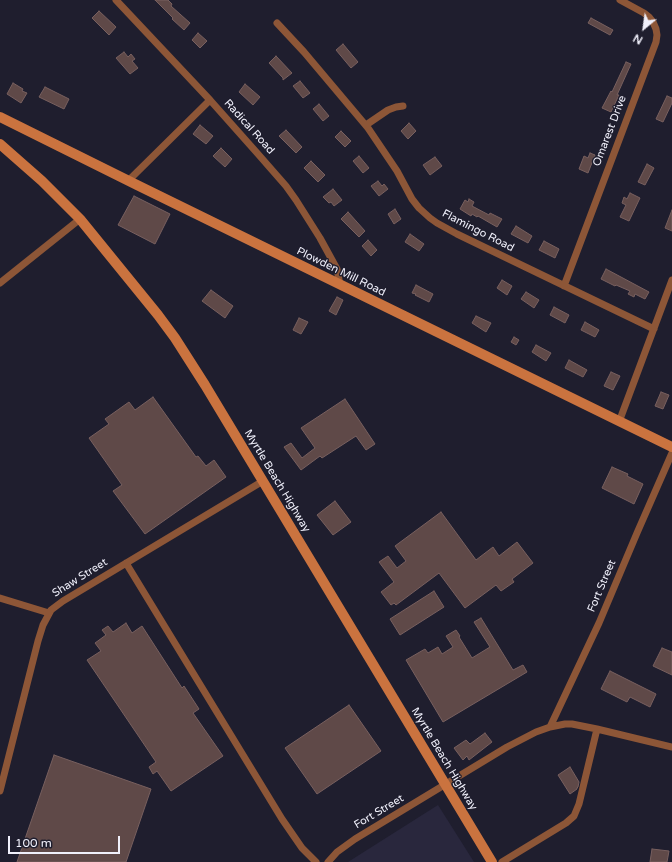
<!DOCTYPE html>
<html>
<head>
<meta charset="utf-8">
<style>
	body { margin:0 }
	#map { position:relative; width:672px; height:862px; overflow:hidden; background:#1f1e2e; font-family:"Varela Round",sans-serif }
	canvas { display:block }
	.north { position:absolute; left:624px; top:8px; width:40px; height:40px; -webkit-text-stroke:3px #1f1e2e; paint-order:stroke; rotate:209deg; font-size:11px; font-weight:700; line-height:16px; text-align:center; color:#f0f0fb }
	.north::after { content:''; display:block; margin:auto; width:14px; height:18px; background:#f0f0fb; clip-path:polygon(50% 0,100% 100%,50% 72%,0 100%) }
	.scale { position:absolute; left:8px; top:836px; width:112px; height:18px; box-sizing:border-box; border:2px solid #f0f0fb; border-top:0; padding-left:5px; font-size:12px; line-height:14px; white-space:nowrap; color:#f0f0fb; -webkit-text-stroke:3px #1f1e2e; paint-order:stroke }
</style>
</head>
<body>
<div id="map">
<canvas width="672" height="862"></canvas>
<div class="north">N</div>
<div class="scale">100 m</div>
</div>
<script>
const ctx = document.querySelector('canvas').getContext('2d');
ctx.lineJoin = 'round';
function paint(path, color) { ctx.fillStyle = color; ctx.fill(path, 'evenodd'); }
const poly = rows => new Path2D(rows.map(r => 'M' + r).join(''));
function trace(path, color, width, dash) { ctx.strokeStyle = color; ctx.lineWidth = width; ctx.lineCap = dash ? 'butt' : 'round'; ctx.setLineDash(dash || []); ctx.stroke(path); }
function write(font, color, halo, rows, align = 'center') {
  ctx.font = font + ' "Varela Round",sans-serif'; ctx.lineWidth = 3; ctx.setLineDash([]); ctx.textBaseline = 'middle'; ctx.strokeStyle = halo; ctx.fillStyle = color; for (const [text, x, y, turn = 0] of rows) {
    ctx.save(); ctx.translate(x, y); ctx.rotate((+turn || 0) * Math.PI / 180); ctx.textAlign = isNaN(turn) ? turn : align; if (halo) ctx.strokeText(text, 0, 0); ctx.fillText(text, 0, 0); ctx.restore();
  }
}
const built = poly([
	[438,805,474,862,348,862]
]);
const building = poly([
	[155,0,168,0,172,4,171,6,190,23,184,30,172,19,173,18,155,0],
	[99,11,116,27,109,35,92,18,99,11],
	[591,18,613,30,610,35,588,23,591,18],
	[198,33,207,41,200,48,192,40,198,33],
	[343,44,358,62,351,68,336,50,343,44],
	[124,52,128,57,131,54,135,59,132,61,138,68,130,74,116,58,124,52],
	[276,56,292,73,283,80,283,78,269,63,276,56],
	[626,62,631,64,617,95,619,95,611,112,602,108,611,91,612,92,626,62],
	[300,81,310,93,303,98,293,86,300,81],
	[13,83,23,89,22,91,27,93,21,103,7,94,13,83],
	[245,84,260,97,253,105,239,92,245,84],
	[45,87,69,99,64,109,39,97,45,87],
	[667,96,672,98,672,103,663,122,656,119,667,96],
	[319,104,329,116,323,121,313,109,319,104],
	[409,123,416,131,408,139,401,131,409,123],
	[200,125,213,136,206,144,193,134,200,125],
	[286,130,302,147,296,153,279,136,286,130],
	[341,131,351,141,345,147,335,137,341,131],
	[221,148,232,159,225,167,213,156,221,148],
	[590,153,595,155,588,173,579,169,584,156,588,158,590,153],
	[359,156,369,168,363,173,353,161,359,156],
	[435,157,442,166,430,175,423,165,435,157],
	[311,161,325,175,318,182,304,168,311,161],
	[647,164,654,168,645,185,638,182,647,164],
	[378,181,382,186,384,184,388,189,379,196,371,186,378,181],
	[333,189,342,200,334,206,331,202,329,203,323,197,333,189],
	[630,193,640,198,629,221,620,217,626,205,622,203,624,197,627,199,630,193],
	[134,196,170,214,155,244,118,225,134,196],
	[469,199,474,202,472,206,489,215,490,213,502,219,497,227,478,216,477,217,472,214,471,216,460,209,465,200,468,202,469,199],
	[395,209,401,219,394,224,388,214,395,209],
	[672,210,672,231,665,228,672,210],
	[348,212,365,231,359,237,341,219,348,212],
	[516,226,532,236,528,243,511,234,516,226],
	[410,234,424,244,419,251,405,242,410,234],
	[368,240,377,250,371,256,362,246,368,240],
	[544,241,559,249,555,258,539,250,544,241],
	[606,269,649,292,645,299,635,294,634,297,628,294,630,291,616,285,615,286,601,279,606,269],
	[502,280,512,286,507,295,497,288,502,280],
	[416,285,433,294,429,302,415,295,416,294,412,293,416,285],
	[211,290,233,306,225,318,202,301,211,290],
	[526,292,539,300,534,308,521,299,526,292],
	[337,297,343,300,336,315,329,311,337,297],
	[554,307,569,315,565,323,550,315,554,307],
	[476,316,491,323,486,332,472,323,476,316],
	[299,318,308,322,301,334,293,330,299,318],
	[585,322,599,330,595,337,581,330,585,322],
	[514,337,519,340,516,345,511,342,514,337],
	[536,345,551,353,546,361,532,352,536,345],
	[569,360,587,370,583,377,565,368,569,360],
	[611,372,620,376,613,390,604,386,611,372],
	[661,392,669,395,663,409,655,406,661,392],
	[153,397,196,457,198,456,206,466,214,460,226,477,145,534,113,491,122,485,89,438,109,424,105,419,129,402,135,410,153,397],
	[345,399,375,444,366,450,356,436,322,458,320,456,301,470,284,447,291,443,302,458,315,448,301,428,345,399],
	[612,467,628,474,627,476,643,484,634,504,602,488,612,467],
	[335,501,351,522,333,535,317,515,335,501],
	[441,512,476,560,493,547,499,556,517,542,533,563,512,579,514,582,501,591,496,585,465,608,439,573,396,605,394,603,391,605,381,592,394,582,379,562,388,556,397,568,406,561,395,546,441,512],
	[434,591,444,607,400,635,390,619,434,591],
	[481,618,513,670,523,665,527,672,443,722,406,660,425,649,428,653,438,647,442,654,453,647,446,636,456,630,460,636,459,637,472,658,490,647,474,622,481,618],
	[126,623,132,633,142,626,182,688,184,686,199,709,193,713,223,756,171,791,157,771,153,774,149,767,156,762,87,660,101,651,95,643,106,635,102,630,108,626,113,632,126,623],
	[662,648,672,652,672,675,653,666,662,648],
	[610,671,656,694,650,707,630,697,627,702,601,689,610,671],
	[349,705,381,751,317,794,285,748,349,705],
	[485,733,492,742,469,760,467,756,463,760,454,748,466,740,470,744,485,733],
	[54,755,151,789,126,862,17,862,54,755],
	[570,767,579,782,578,787,577,788,577,789,570,794,558,775,570,767],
	[652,849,669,851,667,862,650,862,652,849]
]);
const street = poly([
	[116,0,210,100,258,154,286,186,296,200,320,238,337,269,340,285],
	[277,23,304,52,368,128,397,171,412,199,419,208,430,218,437,223,457,234,654,329],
	[366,125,388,110,396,107,403,106],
	[128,181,210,100],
	[0,283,80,219],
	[564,286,656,42,657,35,656,29,653,22,649,17,644,13,620,0],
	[619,422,672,280],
	[126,563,282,819,302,848,316,862],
	[0,598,49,613],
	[550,727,565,724,572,724,597,729,672,747],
	[0,791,38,641,43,625,51,610,63,601,263,481],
	[328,862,337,852,355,839,507,747,536,732,550,727,599,623,637,533,672,453],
	[502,862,566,823,574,816,579,804,597,729]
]);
const secondary = poly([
	[0,117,137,185,672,447],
	[0,144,42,181,80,219,158,315,175,338,205,385,492,862]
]);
const streetNames = [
	["Radical Road",249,127,48],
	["Omarest Drive",610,131,-69],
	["Flamingo Road",478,231,27],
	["Plowden Mill Road",341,272,26],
	["Myrtle Beach Highway",277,481,59],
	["Shaw Street",80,578,-32],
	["Fort Street",602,586,-67],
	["Myrtle Beach Highway",444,759,59],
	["Fort Street",379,812,-31]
];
paint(built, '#29273d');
paint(building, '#5f4948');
trace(building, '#78605f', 1);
trace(street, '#8d5637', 7);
trace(secondary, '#ca733f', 10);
write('11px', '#f0f0fb', '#1f1e2e', streetNames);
</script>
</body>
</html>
